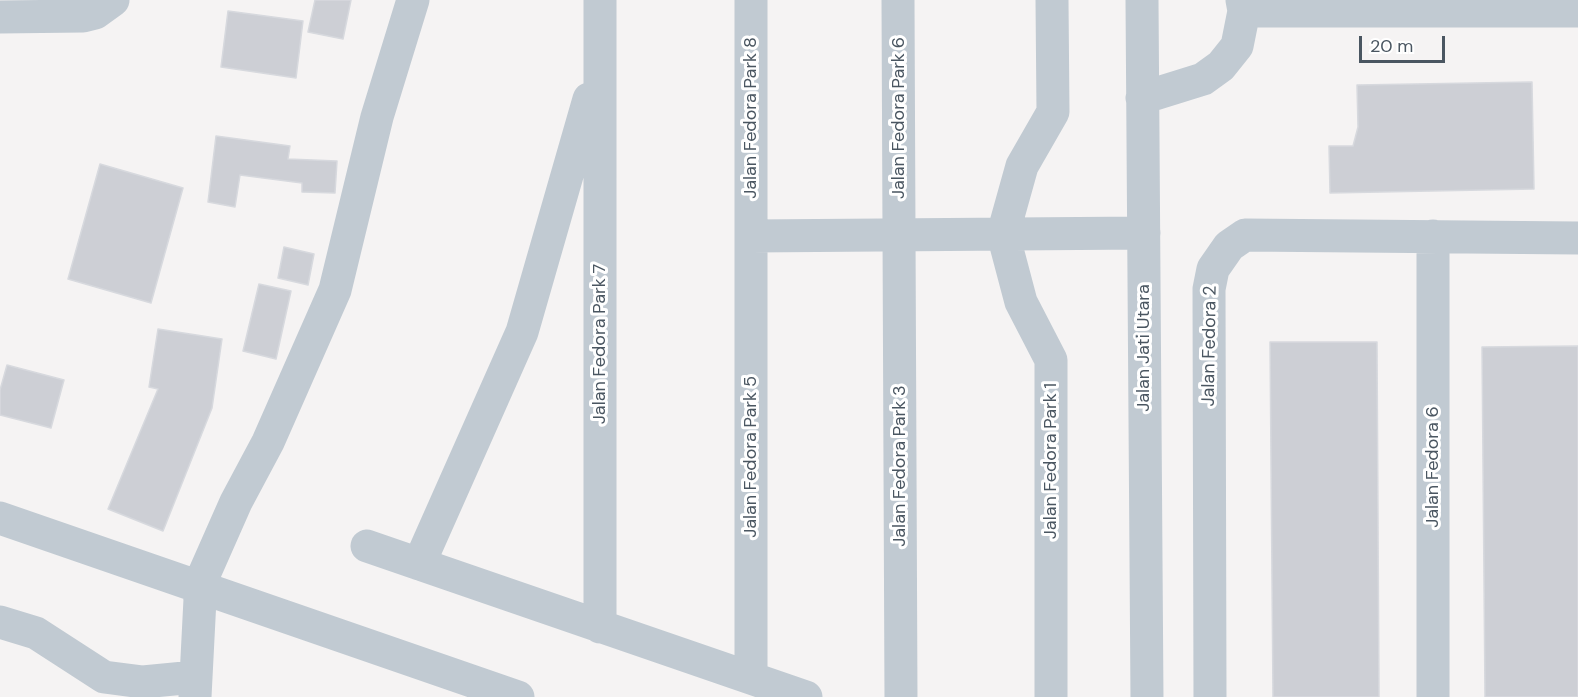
<!DOCTYPE html>
<html>
<head>
<meta charset="utf-8">
<style>
	body { margin:0 }
	#map { position:relative; width:1578px; height:697px; overflow:hidden; background:#f5f3f3; font-family:"DM Sans",sans-serif }
	canvas { display:block }
	.scale { position:absolute; left:1359px; top:36px; width:86px; height:27px; box-sizing:border-box; border:3px solid #4a5661; border-top:0; padding-left:8px; font-size:18px; line-height:21px; white-space:nowrap; color:#4a5661; -webkit-text-stroke:4px #fff; paint-order:stroke }
</style>
</head>
<body>
<div id="map">
<canvas width="1578" height="697"></canvas>
<div class="scale">20 m</div>
</div>
<script>
const ctx = document.querySelector('canvas').getContext('2d');
ctx.lineJoin = 'round';
function paint(path, color) { ctx.fillStyle = color; ctx.fill(path, 'evenodd'); }
const poly = rows => new Path2D(rows.map(r => 'M' + r).join(''));
function trace(path, color, width, dash) { ctx.strokeStyle = color; ctx.lineWidth = width; ctx.lineCap = dash ? 'butt' : 'round'; ctx.setLineDash(dash || []); ctx.stroke(path); }
function write(font, color, halo, rows, align = 'center') {
  ctx.font = font + ' "DM Sans",sans-serif'; ctx.lineWidth = 6; ctx.setLineDash([]); ctx.textBaseline = 'middle'; ctx.strokeStyle = halo; ctx.fillStyle = color; for (const [text, x, y, turn = 0] of rows) {
    ctx.save(); ctx.translate(x, y); ctx.rotate((+turn || 0) * Math.PI / 180); ctx.textAlign = isNaN(turn) ? turn : align; if (halo) ctx.strokeText(text, 0, 0); ctx.fillText(text, 0, 0); ctx.restore();
  }
}
const building = poly([
	[315,0,351,0,343,39,308,32,315,0],
	[228,11,303,21,296,78,221,67,228,11],
	[1532,82,1534,189,1330,193,1329,146,1353,146,1358,127,1357,85,1532,82],
	[216,136,290,146,288,159,337,161,335,193,302,192,302,183,240,175,235,207,208,202,216,136],
	[100,164,183,188,151,303,68,279,100,164],
	[284,247,314,254,308,285,278,278,284,247],
	[259,284,291,291,276,359,243,351,259,284],
	[158,329,222,339,212,408,163,531,108,509,158,389,149,387,158,329],
	[1270,342,1377,342,1379,697,1273,697,1270,342],
	[1578,346,1578,697,1485,697,1482,347,1578,346],
	[7,365,64,380,51,428,0,415,0,390,7,365]
]);
const minor = poly([
	[898,0,901,697],
	[1142,0,1147,697],
	[1244,11,1578,11],
	[0,17,83,16,95,13,113,0],
	[1142,98,1203,79,1221,66,1237,46,1244,11,1242,0],
	[751,236,1144,233],
	[1433,236,1433,697],
	[0,518,518,697],
	[367,546,806,697],
	[419,564,522,332,589,99],
	[0,622,36,633,104,677,143,682,195,677],
	[600,627,600,0],
	[751,677,751,0],
	[195,697,200,599,198,588,236,502,268,442,335,290,377,117,413,0],
	[1051,697,1051,360,1021,302,1003,234,1022,166,1053,112,1052,0],
	[1210,697,1209,289,1213,269,1229,246,1245,235,1578,238]
]);
const streetNames = [
	["Jalan Fedora Park 8",751,118,-90],
	["Jalan Fedora Park 6",899,118,-90],
	["Jalan Fedora Park 7",600,344,-90],
	["Jalan Fedora 2",1210,346,-89],
	["Jalan Jati Utara",1144,348,-90],
	["Jalan Fedora Park 5",751,457,-90],
	["Jalan Fedora Park 1",1051,461,-90],
	["Jalan Fedora Park 3",900,466,-90],
	["Jalan Fedora 6",1433,467,-90]
];
paint(building, '#cdcfd5');
trace(building, '#d7d9de', 1.5);
trace(minor, '#c1cad2', 33);
write('18px', '#4a5661', '#fff', streetNames);
</script>
</body>
</html>
